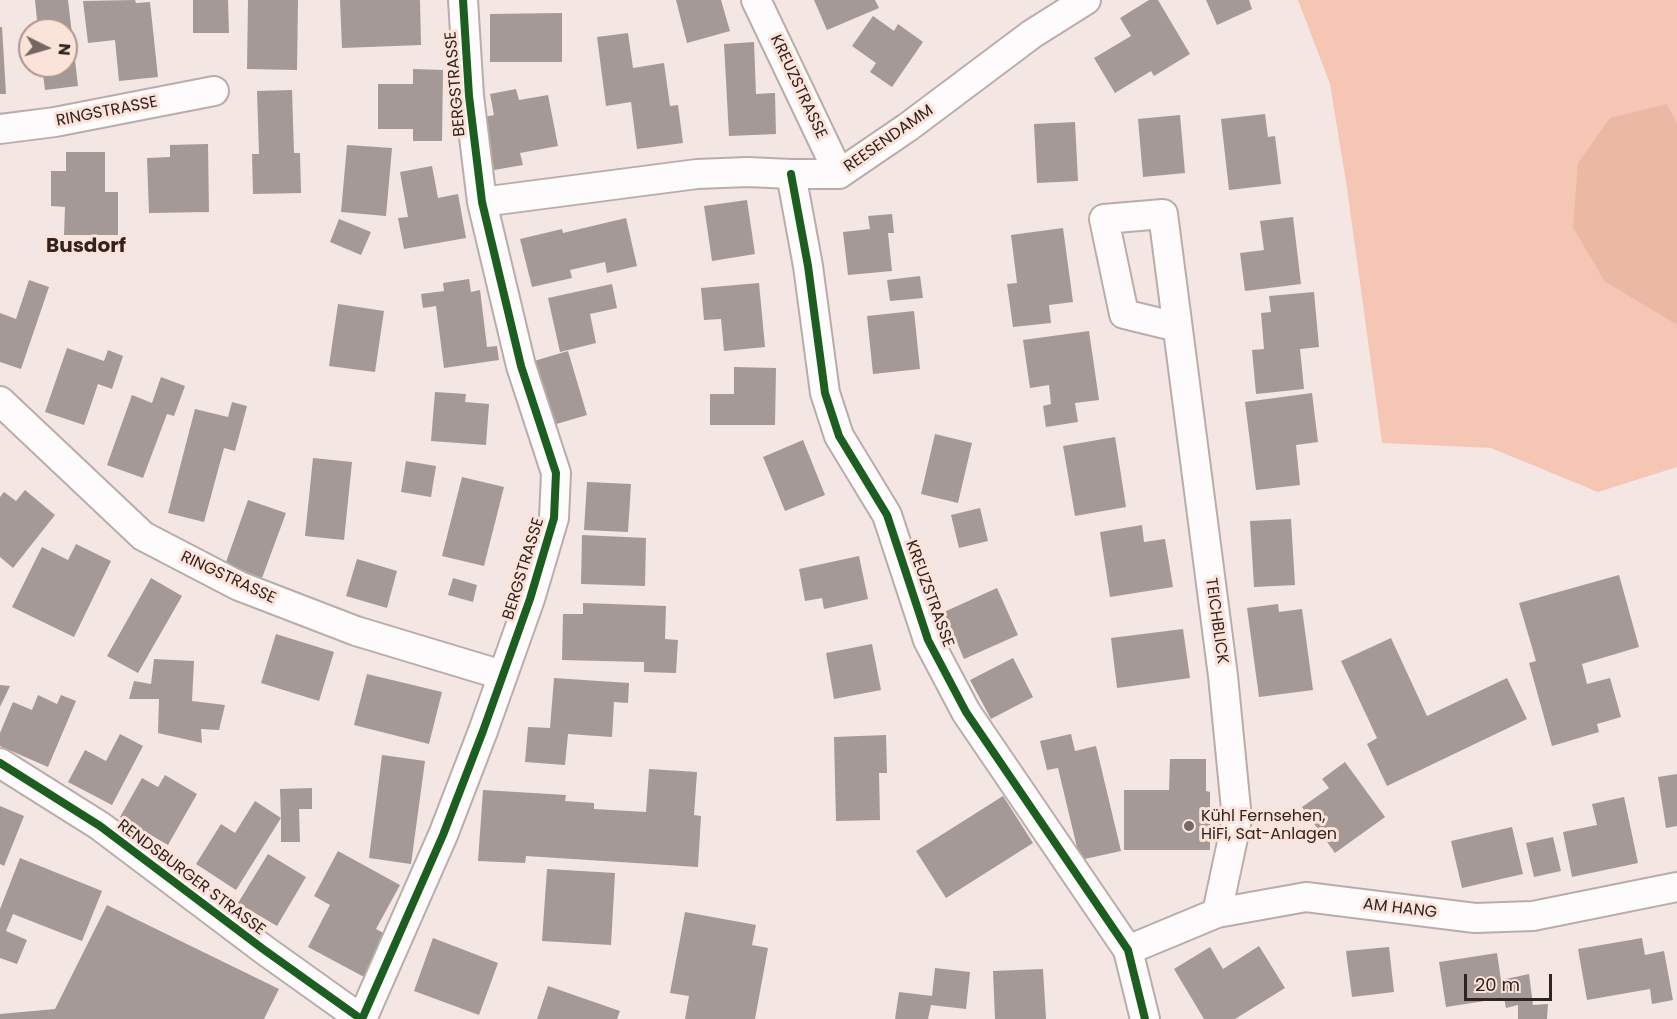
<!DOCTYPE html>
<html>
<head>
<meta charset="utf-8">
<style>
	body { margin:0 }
	#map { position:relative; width:1677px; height:1019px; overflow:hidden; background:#f4e6e2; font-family:Poppins,sans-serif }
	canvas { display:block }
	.north { position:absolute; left:18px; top:18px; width:60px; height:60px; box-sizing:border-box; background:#fce3da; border:2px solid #aa9790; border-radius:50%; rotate:95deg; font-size:16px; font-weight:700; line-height:24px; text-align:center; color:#302420 }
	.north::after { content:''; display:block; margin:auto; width:21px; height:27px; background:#756864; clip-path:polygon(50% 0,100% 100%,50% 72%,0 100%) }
	.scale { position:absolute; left:1464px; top:974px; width:88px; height:27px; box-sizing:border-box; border:3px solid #302420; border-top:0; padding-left:8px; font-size:18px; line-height:21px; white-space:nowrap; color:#302420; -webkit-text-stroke:4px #fce3da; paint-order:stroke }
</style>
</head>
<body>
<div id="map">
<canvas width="1677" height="1019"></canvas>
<div class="north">N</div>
<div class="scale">20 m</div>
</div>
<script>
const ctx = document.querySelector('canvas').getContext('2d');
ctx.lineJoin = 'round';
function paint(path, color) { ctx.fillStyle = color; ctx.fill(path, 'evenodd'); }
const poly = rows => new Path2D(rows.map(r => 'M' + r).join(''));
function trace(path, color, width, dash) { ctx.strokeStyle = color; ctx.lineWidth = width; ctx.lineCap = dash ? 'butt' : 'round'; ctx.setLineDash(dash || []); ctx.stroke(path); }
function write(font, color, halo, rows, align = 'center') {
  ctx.font = font + ' Poppins,sans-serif'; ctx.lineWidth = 6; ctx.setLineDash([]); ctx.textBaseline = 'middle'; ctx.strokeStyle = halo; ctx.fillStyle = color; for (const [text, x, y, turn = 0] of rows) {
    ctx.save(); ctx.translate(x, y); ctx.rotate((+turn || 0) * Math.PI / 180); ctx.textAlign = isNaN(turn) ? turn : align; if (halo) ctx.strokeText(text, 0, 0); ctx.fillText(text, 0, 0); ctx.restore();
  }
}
const green = poly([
	[1298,0,1677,0,1677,123,1667,104,1605,282,1677,325,1677,467,1598,492,1491,448,1382,443,1347,188,1330,84]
]);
const forest = poly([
	[1667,104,1677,123,1677,325,1605,282,1573,227,1578,163,1610,118]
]);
const building = poly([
	[35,0,68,0,78,86,45,90,42,66,66,66,66,30,38,30],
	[135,0,136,3,150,2,158,77,119,81,115,40,88,43,83,1],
	[193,0,228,0,229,33,193,33],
	[248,0,298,0,297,70,247,69],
	[340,0,420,0,421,45,342,48],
	[676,0,721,0,730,31,687,43],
	[814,0,875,0,879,8,827,30],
	[1149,0,1158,0,1190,54,1154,76,1151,71,1115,93,1094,58,1131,36,1120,18],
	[1206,0,1249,0,1252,9,1217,25],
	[562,13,562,62,490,62,490,14],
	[873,16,894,31,898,24,923,42,892,87,870,72,876,63,852,46],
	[0,27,2,27,6,94,0,94],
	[628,33,633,68,664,63,670,106,678,105,683,143,637,149,631,102,606,106,597,37],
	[754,42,756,94,775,93,776,134,729,136,724,44],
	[413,69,443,70,442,141,413,141,413,129,378,129,378,84,413,84],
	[516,89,519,100,548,95,558,146,520,153,523,165,494,170,484,117,494,115,490,94],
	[292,90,294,153,300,153,301,193,253,194,252,154,259,154,257,91],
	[1265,114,1268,137,1275,136,1281,184,1229,190,1221,119],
	[1180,115,1185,173,1143,177,1138,119],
	[1075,122,1078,181,1037,183,1034,124],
	[208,144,209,212,149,213,147,158,170,157,170,145],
	[347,145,392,148,386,216,341,212],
	[66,152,105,152,105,192,118,192,118,235,64,235,65,207,51,206,51,171,66,171],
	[432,166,438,198,458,194,466,238,404,249,398,218,408,217,400,172],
	[747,200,755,254,712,261,704,206],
	[892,214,894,233,888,233,892,271,848,275,843,232,870,229,868,216],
	[1293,217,1301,284,1245,291,1240,253,1264,250,1260,221],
	[626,218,637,266,607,273,605,262,570,270,572,278,532,287,520,239,562,229,563,233],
	[339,219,371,232,361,255,330,242],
	[1063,228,1073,302,1049,305,1051,323,1013,327,1007,284,1017,283,1011,235],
	[920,276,923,298,890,301,887,280],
	[469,279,471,292,480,290,487,347,497,346,499,360,444,368,436,306,423,308,421,294,444,291,443,283],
	[29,280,49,287,21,369,0,362,0,313,16,319],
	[759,283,765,347,724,351,721,319,704,320,701,288],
	[612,284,617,308,590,314,596,343,560,352,548,298],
	[1314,292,1319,347,1300,349,1304,389,1256,394,1252,350,1264,349,1261,313,1271,312,1269,296],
	[338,304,384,311,375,372,329,366],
	[914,311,920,369,873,374,867,316],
	[1089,331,1099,400,1075,403,1078,422,1046,427,1043,406,1051,404,1049,385,1030,388,1023,340],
	[67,348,104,361,108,350,123,356,112,389,98,384,84,425,45,412],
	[568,351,587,415,553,425,534,361],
	[734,367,776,368,775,425,710,425,710,394,734,394],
	[161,377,185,386,174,416,167,414,143,478,107,465,132,395,152,403],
	[435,392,466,394,465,402,489,404,486,445,431,441],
	[1312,393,1318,442,1296,445,1300,485,1256,490,1245,402],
	[232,402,247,406,235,451,224,448,204,522,168,513,195,409,228,417],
	[935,434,972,443,958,503,921,494],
	[1115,437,1126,507,1075,516,1063,446],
	[803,440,825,495,785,511,763,457],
	[313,458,352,462,344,540,305,536],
	[406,461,436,466,431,497,401,492],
	[462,477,504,487,484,566,442,556],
	[587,482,631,484,628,532,584,530],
	[25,490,55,515,13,568,0,557,0,497,4,492,16,501],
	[248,500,286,513,262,578,225,565],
	[980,508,988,541,959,548,951,515],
	[1291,519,1295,585,1254,587,1250,521],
	[1142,525,1144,542,1165,539,1173,587,1110,597,1100,532],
	[582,535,646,538,645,586,581,584],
	[76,544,111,561,74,637,12,607,42,547,68,560],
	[859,556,868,599,824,609,822,598,805,601,799,569],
	[357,559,397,571,387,608,346,596],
	[1619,575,1639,647,1582,664,1587,684,1610,678,1621,717,1597,724,1599,732,1552,746,1529,663,1536,661,1519,603],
	[151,578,182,596,138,673,107,656],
	[453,578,477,585,473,602,448,595],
	[997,588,1018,635,964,659,944,612],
	[583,603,666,606,665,639,678,640,676,673,644,672,644,662,562,660,563,614,583,614],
	[1278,604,1279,612,1302,609,1313,690,1259,697,1247,608],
	[1183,629,1190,678,1117,688,1111,638],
	[276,634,334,652,319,701,261,683],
	[1391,638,1427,716,1507,678,1527,719,1387,786,1367,744,1377,738,1341,661],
	[872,644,881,690,834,699,826,653],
	[1013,658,1033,697,991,719,970,680],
	[154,659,194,661,192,701,225,705,219,730,201,729,202,743,158,733,159,699,129,699,134,681,151,684],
	[367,674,442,692,429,744,354,725],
	[554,678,629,683,628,703,614,702,612,737,568,734,565,765,525,762,528,727,550,728],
	[0,685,10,686,0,707],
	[38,695,57,704,61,695,76,701,48,767,0,746,0,733,13,702,32,710],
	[120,734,143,746,112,805,68,782,85,750,106,761],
	[1071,734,1075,751,1096,746,1121,851,1080,860,1058,768,1047,770,1040,741],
	[886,735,887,773,879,773,880,820,836,821,834,737],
	[382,755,425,761,411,864,369,858],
	[1170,759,1206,759,1206,791,1210,792,1210,850,1124,850,1124,790,1169,790],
	[1345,762,1385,817,1335,853,1302,807,1329,788,1322,779],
	[649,769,697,772,694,815,701,816,698,867,526,856,525,863,478,861,483,790,566,795,565,801,594,803,594,809,646,812],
	[1677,774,1677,826,1666,828,1658,777],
	[165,775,197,794,168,845,120,817,142,778,158,787],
	[312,788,312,809,299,809,300,842,281,842,281,818,236,890,196,864,221,824,235,833,255,801,281,818,280,789],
	[1003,796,1033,843,946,898,916,851],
	[1624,797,1638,863,1572,877,1563,832,1597,825,1592,804],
	[0,806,24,816,4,866,0,864],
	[1512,827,1523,874,1462,888,1451,841],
	[1553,837,1561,871,1534,877,1526,843],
	[338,851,400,885,376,929,389,936,366,978,308,947,330,905,314,896],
	[268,854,306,877,277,926,238,903],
	[20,858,102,891,82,941,13,914,6,931,27,940,17,964,0,958,0,909],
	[547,869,615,873,611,945,542,941],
	[107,905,279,989,264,1019,0,1019,0,1014,55,1009],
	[685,912,756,925,752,945,768,948,755,1019,685,1019,689,996,670,993],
	[433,938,498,963,479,1015,414,991],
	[1642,938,1645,955,1664,951,1673,1000,1652,1004,1650,989,1587,1000,1578,949],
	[1259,946,1285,988,1235,1019,1204,1019,1174,969,1210,947,1223,969],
	[1389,947,1394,992,1352,997,1346,951],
	[1497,953,1501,980,1529,974,1533,1005,1548,1004,1547,1019,1518,1019,1518,1005,1506,1008,1504,998,1446,1007,1439,962],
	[935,968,970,972,966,1009,931,1005,928,1019,895,1019,899,992,932,996],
	[1043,969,1046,1019,995,1019,993,971],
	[548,986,620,1011,617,1019,537,1019]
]);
const street = poly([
	[756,0,839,174],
	[0,129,55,122,214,91],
	[791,174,808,266,825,393,839,436,887,515,928,640,966,712,1128,950,1145,1019],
	[482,202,697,174,748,172,791,174,839,174,908,127,1032,34,1086,0],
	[1177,327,1124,314,1104,219,1163,214,1223,676,1237,819,1217,913],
	[0,401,143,536,239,586,356,631,502,675],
	[0,763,100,826,263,949,361,1019],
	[1128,950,1217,913,1306,897,1475,918,1533,916,1677,887],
	[362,1019,443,835,483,731,530,599,554,518,556,473,521,366,482,202,469,96,463,0]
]);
const cycleway = poly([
	[791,174,808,266,825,393,839,436,887,515,928,640,966,712,1128,950,1145,1019],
	[0,763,100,826,263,949,361,1019],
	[362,1019,443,835,483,731,530,599,554,518,556,473,521,366,482,202,469,96,463,0]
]);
const markers = [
	[1189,826,6,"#756864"]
];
const streetNames = [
	["BERGSTRASSE",456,84,-95],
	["KREUZSTRASSE",798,87,65],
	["RINGSTRASSE",107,112,-11],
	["REESENDAMM",889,139,-35],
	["BERGSTRASSE",524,569,-73],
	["RINGSTRASSE",228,578,25],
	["KREUZSTRASSE",929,594,70],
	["TEICHBLICK",1216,621,82],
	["RENDSBURGER STRASSE",191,878,37],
	["AM HANG",1400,909,7]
];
const poiNames = [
	["Kühl Fernsehen,",1201,817],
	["HiFi, Sat-Anlagen",1201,835]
];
const quarterNames = [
	["Busdorf",86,247]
];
paint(green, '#f5c6b4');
paint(forest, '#ebb8a4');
paint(building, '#a49996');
trace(street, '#b9ada9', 32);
trace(street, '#fdfbfb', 28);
trace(cycleway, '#1b5e20', 8);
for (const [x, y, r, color] of markers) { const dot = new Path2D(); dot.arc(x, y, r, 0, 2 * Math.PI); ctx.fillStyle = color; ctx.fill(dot); trace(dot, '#fce3da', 2); }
write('16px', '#302420', '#fce3da', streetNames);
write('16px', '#302420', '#fce3da', poiNames, 'left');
write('bold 20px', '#302420', '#fce3da', quarterNames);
</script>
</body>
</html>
